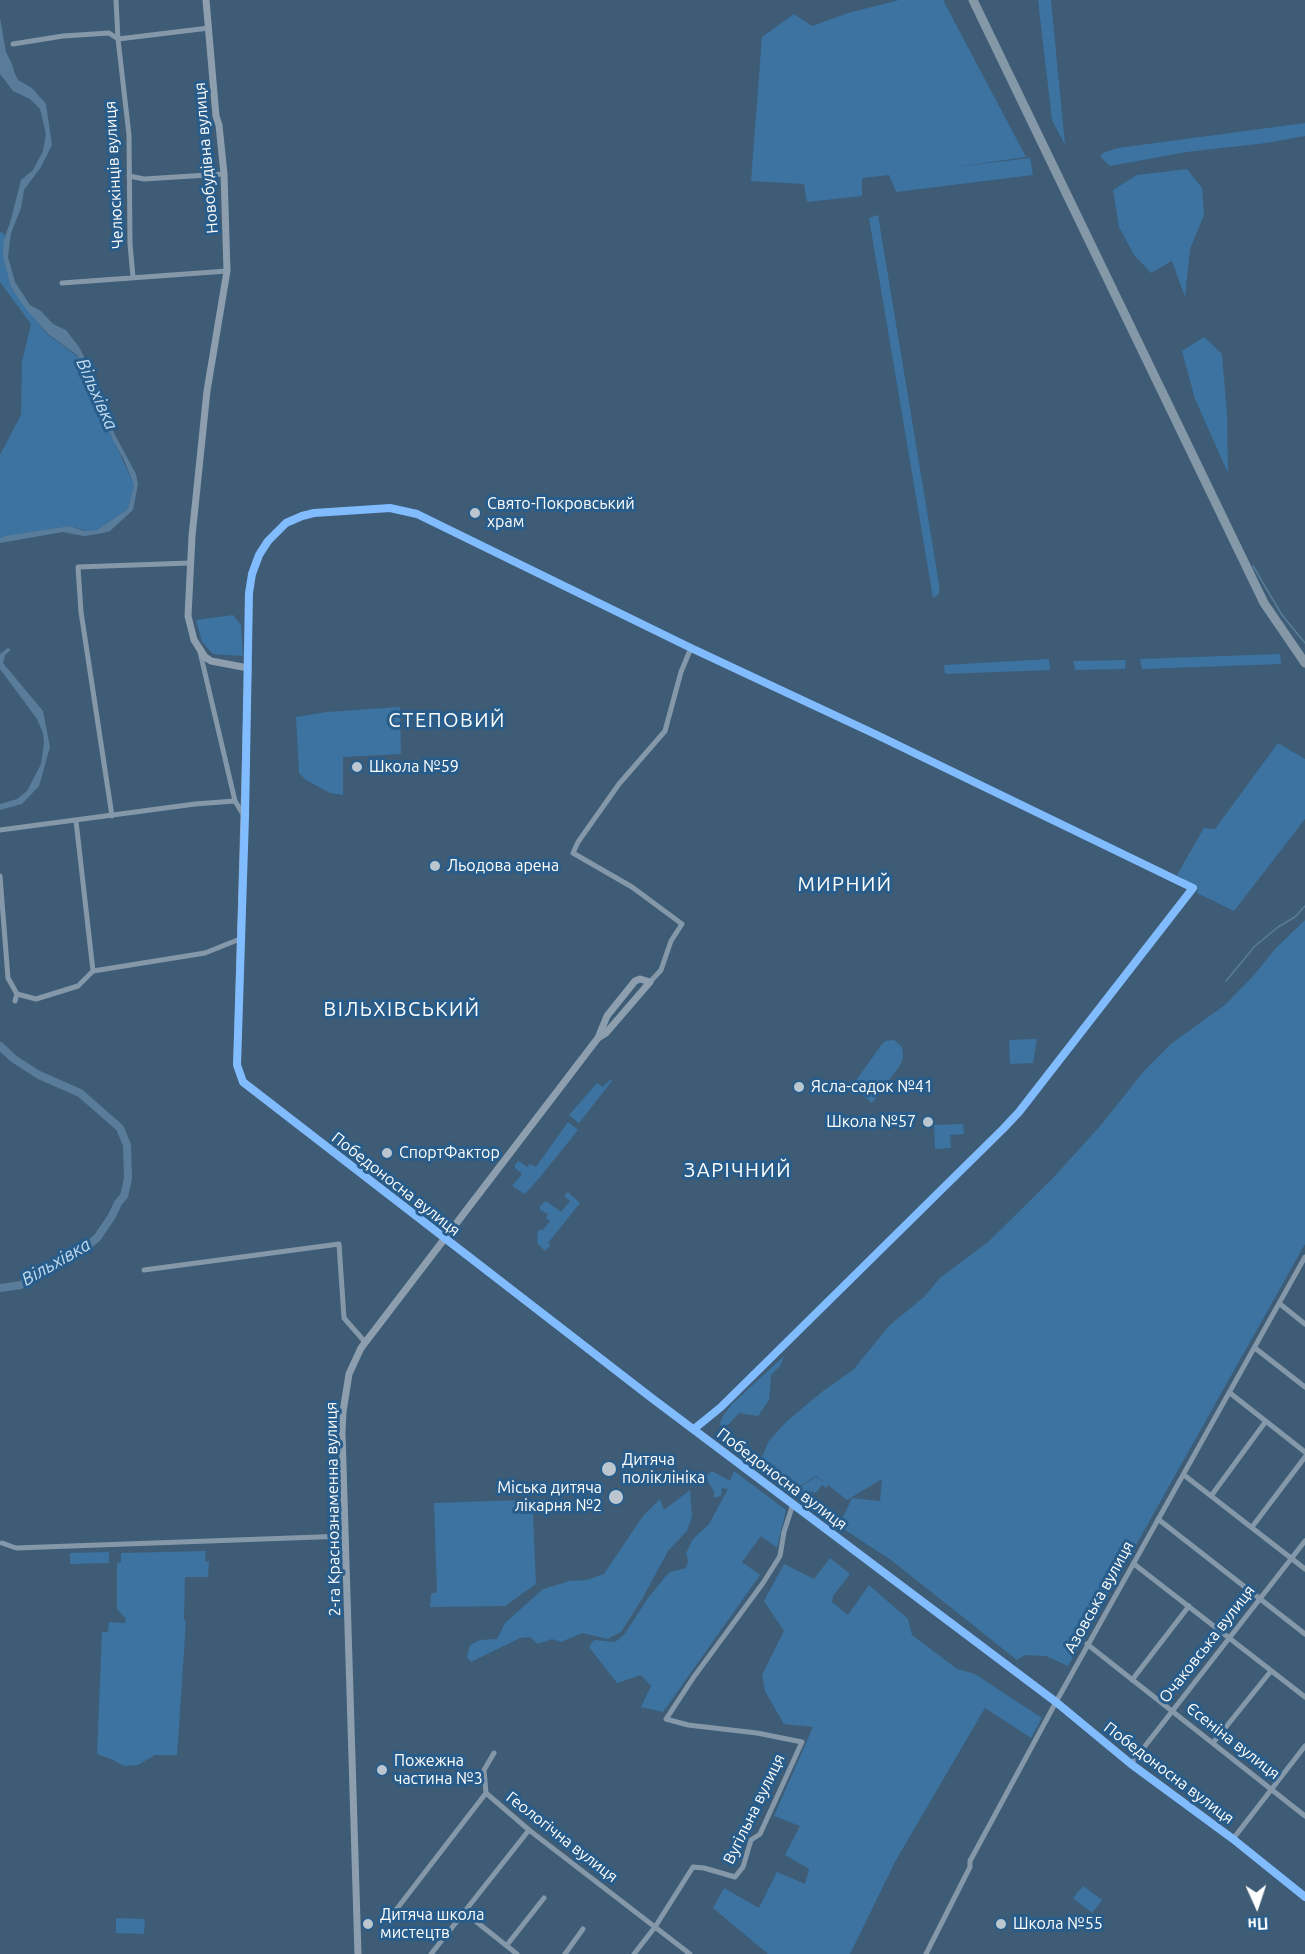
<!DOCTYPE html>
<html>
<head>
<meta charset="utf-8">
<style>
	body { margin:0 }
	#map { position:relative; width:1305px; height:1954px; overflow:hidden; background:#3e5c75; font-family:Ubuntu,sans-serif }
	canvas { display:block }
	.north { position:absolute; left:1227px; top:1876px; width:60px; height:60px; -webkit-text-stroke:4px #285d8b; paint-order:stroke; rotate:177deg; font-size:16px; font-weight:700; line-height:24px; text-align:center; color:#fff }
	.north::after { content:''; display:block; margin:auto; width:21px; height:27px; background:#fff; clip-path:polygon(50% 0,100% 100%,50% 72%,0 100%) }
</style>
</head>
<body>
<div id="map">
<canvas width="1305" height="1954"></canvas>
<div class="north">Пн</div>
</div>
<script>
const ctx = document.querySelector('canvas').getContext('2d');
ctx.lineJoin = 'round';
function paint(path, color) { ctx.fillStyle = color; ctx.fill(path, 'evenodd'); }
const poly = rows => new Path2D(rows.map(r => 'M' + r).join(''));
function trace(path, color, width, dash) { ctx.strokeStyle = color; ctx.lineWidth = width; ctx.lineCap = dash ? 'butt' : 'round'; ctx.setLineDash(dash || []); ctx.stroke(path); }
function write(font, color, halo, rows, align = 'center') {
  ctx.font = font + ' Ubuntu,sans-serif'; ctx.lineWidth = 6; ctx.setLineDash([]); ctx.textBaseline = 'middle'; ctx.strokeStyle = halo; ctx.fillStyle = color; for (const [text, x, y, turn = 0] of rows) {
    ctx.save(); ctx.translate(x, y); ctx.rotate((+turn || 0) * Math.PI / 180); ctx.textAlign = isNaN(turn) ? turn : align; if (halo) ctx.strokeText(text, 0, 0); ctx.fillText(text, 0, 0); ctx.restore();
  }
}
const green = poly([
	[899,0,943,0,1026,157,956,167,1030,158,1033,175,896,192,889,175,862,178,862,196,807,202,804,184,751,181,762,37,794,14,812,26,848,13],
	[1038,0,1051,0,1065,145,1052,120],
	[1305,123,1305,136,1266,143,1187,152,1110,166,1100,156,1105,152,1118,148],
	[1187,169,1202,188,1204,215,1190,249,1185,297,1172,261,1151,273,1134,255,1119,227,1113,190,1137,175],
	[878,215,939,584,939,594,933,598,869,218],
	[0,232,5,234,4,239,12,289,47,334,77,356,90,379,109,430,134,485,128,509,97,530,87,531,70,526,0,538,0,455,21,415,22,362,31,324,0,282],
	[1204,337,1222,354,1227,413,1228,473,1195,399,1182,351],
	[233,615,241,625,243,656,213,654,202,642,196,620],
	[1280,654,1281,664,1142,669,1140,659],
	[1049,659,1050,670,945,674,944,665],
	[1126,660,1125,669,1075,670,1073,661],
	[400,707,401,754,343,757,343,795,330,793,306,780,299,773,296,717,327,712],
	[1278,743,1305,759,1305,819,1234,911,1197,893,1198,888,1177,875,1204,828,1215,829],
	[1305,920,1305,1244,1068,1666,1046,1656,1025,1655,1017,1660,891,1560,839,1526,852,1498,880,1501,882,1479,847,1500,828,1485,826,1488,822,1485,816,1493,808,1491,798,1498,792,1492,816,1477,827,1484,816,1476,792,1491,759,1464,769,1441,786,1422,823,1391,853,1370,890,1325,925,1296,940,1278,988,1242,1052,1179,1101,1125,1144,1071,1172,1043,1225,1005,1255,974,1275,949],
	[1037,1039,1033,1063,1010,1064,1009,1040],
	[894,1040,902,1047,903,1057,901,1064,872,1103,852,1086,882,1044,885,1041],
	[611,1079,612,1081,579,1123,569,1115,597,1083,603,1087],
	[568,1122,578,1130,541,1176,525,1194,512,1186,522,1174,515,1168,515,1164,519,1161,527,1167,530,1164,536,1167],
	[963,1124,964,1134,950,1135,951,1148,935,1149,934,1125],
	[568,1192,580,1203,548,1243,550,1246,545,1251,537,1243,538,1230,543,1230,550,1221,546,1218,548,1214,540,1210,540,1206,546,1201,561,1212,570,1201,564,1196],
	[784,1356,780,1366,771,1375,769,1400,758,1416,739,1413,729,1424,722,1427,720,1424,723,1416,732,1404],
	[712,1471,730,1481,734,1471,786,1510,777,1548,761,1536,742,1562,760,1575,663,1712,641,1707,651,1686,641,1675,617,1683,589,1647,594,1640,615,1642,624,1635,648,1598,666,1576,670,1572,686,1568,688,1561,686,1553,693,1539,709,1524,728,1489,722,1488,721,1496,714,1498,714,1491,708,1482,707,1475],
	[690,1490,692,1516,687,1531,668,1551,642,1599,621,1632,607,1639,582,1633,561,1642,552,1639,538,1644,530,1637,520,1638,471,1662,467,1657,470,1645,480,1640,497,1639,505,1623,543,1589,570,1581,587,1580,604,1574,643,1516,660,1499,664,1510],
	[524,1500,533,1513,536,1584,505,1606,430,1607,431,1594,437,1592,434,1503],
	[206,1551,205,1561,209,1562,208,1577,185,1577,184,1620,186,1621,177,1755,155,1755,138,1765,124,1766,111,1759,97,1754,102,1632,108,1632,109,1622,125,1623,126,1619,117,1609,117,1563,121,1562,121,1553],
	[109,1552,109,1563,70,1564,70,1553],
	[830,1558,850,1574,833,1596,832,1602,848,1615,869,1585,908,1619,912,1635,957,1669,975,1674,1042,1718,1031,1738,985,1708,896,1860,850,1954,768,1954,713,1908,724,1888,759,1908,777,1872,805,1884,809,1869,785,1855,800,1826,774,1816,813,1727,784,1724,765,1691,762,1675,784,1631,764,1601,784,1564,814,1579],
	[1083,1886,1102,1900,1092,1913,1073,1898],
	[116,1918,145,1919,144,1934,116,1933]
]);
const water = poly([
	[0,18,6,52,12,64,15,74,18,80,32,88,46,104,52,145,41,167,24,190,21,208,11,233,8,257,15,282,30,305,41,311,53,324,66,330,79,347,96,380,114,433,136,474,138,484,133,510,110,531,103,533,84,536,63,532,0,543,0,538,5,536,70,526,84,531,97,530,128,509,134,485,124,460,113,440,90,379,80,360,77,355,48,334,22,304,11,287,3,257,4,239,10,223,21,180,33,170,43,151,46,134,40,109,30,99,13,91,0,74],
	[8,648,11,650,5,655,3,663,43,711,50,747,39,786,22,804,0,810,0,804,17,799,27,791,41,764,44,743,43,733,37,719,0,669,0,654]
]);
const stream = poly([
	[1253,566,1282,615,1305,643],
	[1226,981,1255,946,1278,927,1295,917,1305,906]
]);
const river = poly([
	[0,1046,14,1059,39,1075,80,1093,120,1128,127,1145,128,1179,124,1196,118,1203,112,1216,97,1238,73,1257,36,1273,21,1285,0,1288]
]);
const street = poly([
	[116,0,118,39,129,135,130,244,133,277],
	[13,44,63,36,109,33,118,39,209,28],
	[129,176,144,179,224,174],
	[62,283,227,271],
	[200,652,235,801,244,816],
	[248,668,249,593,252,574,259,555,274,534,286,523,302,516,314,513,390,508,417,514,691,648,877,735,1193,888,1019,1112,1004,1128,721,1407,694,1429],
	[112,816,81,612,78,567,190,563],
	[76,821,93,971],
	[0,830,195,804,235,801],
	[0,876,8,978,17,994,15,1001],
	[650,982,661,970,671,941,682,924,632,887,573,853,578,842,619,784,665,731,681,672,691,648],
	[17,994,36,999,78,986,93,971,205,953,240,939],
	[144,1270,339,1244,344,1318,365,1342],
	[1280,1304,1305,1324],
	[1255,1348,1305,1387],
	[1230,1393,1305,1452],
	[1184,1475,1305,1569],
	[1211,1496,1266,1421],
	[1158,1519,1305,1634],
	[1252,1527,1305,1457],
	[2,1543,16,1548,346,1536],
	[1134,1564,1305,1697],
	[1087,1644,1305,1816],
	[1132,1680,1189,1606],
	[1213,1743,1271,1671],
	[494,1753,484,1770,486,1793,529,1830,690,1954],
	[1131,1764,1305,1541],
	[1233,1839,1305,1746],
	[464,1912,517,1954],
	[389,1919,486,1793],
	[507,1945,544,1898],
	[431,1954,529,1830],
	[565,1954,583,1929],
	[634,1954,655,1927,693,1867,704,1868,735,1877,743,1867,751,1840,760,1834,802,1742,757,1733,688,1725,666,1719,693,1678,763,1583,780,1556,784,1532,793,1504],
	[926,1954,970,1867,970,1861,1056,1702,1305,1257]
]);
const secondary = poly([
	[206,0,216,116,219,125,224,174,227,271,207,391,192,536,188,616,194,640,205,657,211,661,248,668,237,1065,243,1082,653,1399,1056,1702,1131,1764,1233,1839,1305,1897],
	[358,1954,342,1432,343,1412,349,1374,361,1348,598,1038,607,1016,635,981,640,979,650,982,606,1033,598,1038]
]);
const highway = poly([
	[973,0,1264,603,1305,663]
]);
const cycleway = poly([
	[694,1429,721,1407,1004,1128,1019,1112,1193,888,877,735,691,648,417,514,390,508,314,513,302,516,286,523,268,541,259,555,252,574,249,593,245,817,237,1065,243,1082,653,1399,1056,1702,1131,1764,1233,1839,1305,1897]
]);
const markers = [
	[475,513,6,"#bbc6cf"],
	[357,767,6,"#bbc6cf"],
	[435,866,6,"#bbc6cf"],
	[799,1087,6,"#bbc6cf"],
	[928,1122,6,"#bbc6cf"],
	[387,1153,6,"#bbc6cf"],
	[609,1469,8,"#bbc6cf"],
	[616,1497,8,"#bbc6cf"],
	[382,1770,6,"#bbc6cf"],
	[368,1924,6,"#bbc6cf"],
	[1001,1924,6,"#bbc6cf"]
];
const streetNames = [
	["Новобудівна вулиця",206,158,-95],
	["Челюскінців вулиця",114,175,-93],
	["Победоносна вулиця",396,1184,38],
	["Победоносна вулиця",782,1479,37],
	["2-га Краснознаменна вулиця",333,1509,-91],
	["Азовська вулиця",1099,1597,-61],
	["Очаковська вулиця",1207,1644,-52],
	["Єсеніна вулиця",1233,1741,38],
	["Победоносна вулиця",1169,1773,37],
	["Вугільна вулиця",754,1809,-64],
	["Геологічна вулиця",562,1837,38]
];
const poiNames = [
	["Свято-Покровський",487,504],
	["храм",487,522],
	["Школа №59",369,767],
	["Льодова арена",447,866],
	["Ясла-садок №41",811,1087],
	["Школа №57",916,1122,"right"],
	["СпортФактор",399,1153],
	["Дитяча",622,1460],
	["поліклініка",622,1478],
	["Міська дитяча",602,1488,"right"],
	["лікарня №2",602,1506,"right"],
	["Пожежна",394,1761],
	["частина №3",394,1779],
	["Дитяча школа",380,1915],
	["мистецтв",380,1933],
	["Школа №55",1013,1924]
];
const waterNames = [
	["Вільхівка",97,394,66],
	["Вільхівка",56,1262,-30]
];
const quarterNames = [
	["СТЕПОВИЙ",447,720],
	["МИРНИЙ",845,884],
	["ВІЛЬХІВСЬКИЙ",402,1009],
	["ЗАРІЧНИЙ",738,1170]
];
paint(green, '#3c73a1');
paint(water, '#587c9a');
trace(stream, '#587c9a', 1.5);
trace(river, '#587c9a', 8);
trace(street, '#8598a9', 5);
trace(secondary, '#8d9fae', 7);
trace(highway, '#8598a8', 9);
trace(cycleway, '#80bcff', 8);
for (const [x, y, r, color] of markers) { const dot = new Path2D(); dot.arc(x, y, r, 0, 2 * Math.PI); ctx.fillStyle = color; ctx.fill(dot); trace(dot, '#285d8b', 2); }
write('16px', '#fff', '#285d8b', streetNames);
write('16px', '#fff', '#285d8b', poiNames, 'left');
write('italic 18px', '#c2dcf1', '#285d8b', waterNames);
ctx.letterSpacing = '1.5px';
write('20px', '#fff', '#285d8b', quarterNames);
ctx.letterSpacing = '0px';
</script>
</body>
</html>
